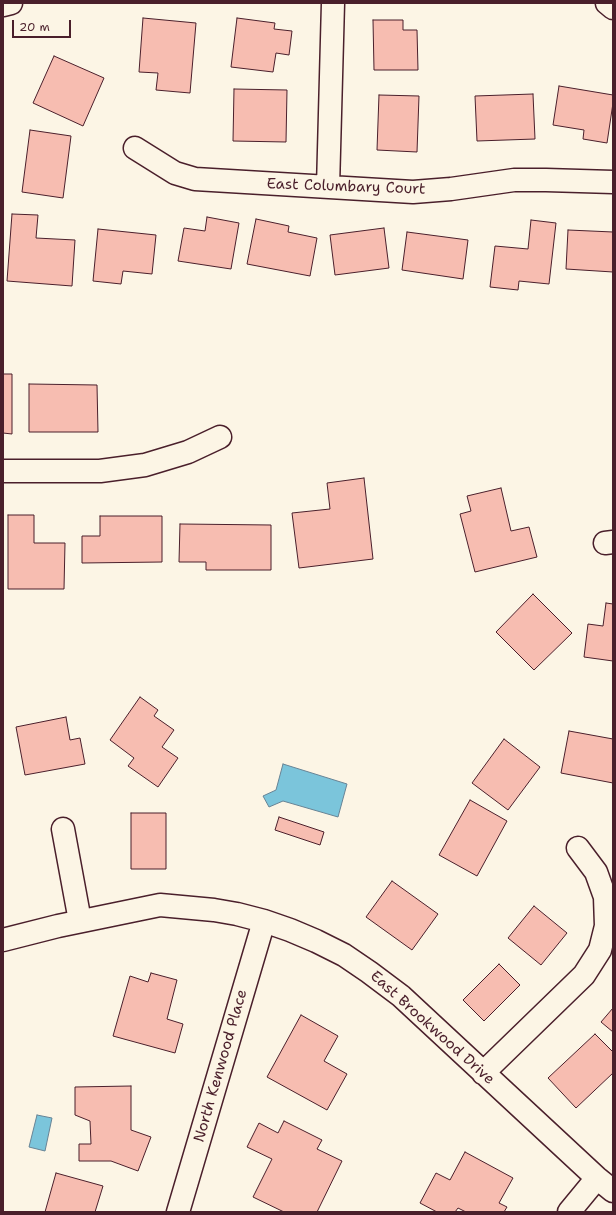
<!DOCTYPE html>
<html>
<head>
<meta charset="utf-8">
<style>
	body { margin:0 }
	#map { position:relative; width:616px; height:1215px; overflow:hidden; background:#fcf5e5; font-family:"Shantell Sans",sans-serif }
	canvas { display:block }
	.frame { position:absolute; inset:0; border:4px solid #4a1f2b; pointer-events:none }
	.scale { position:absolute; left:12px; top:20px; width:59px; height:18px; box-sizing:border-box; border:2px solid #4a1f2b; border-top:0; padding-left:5px; font-size:12px; line-height:14px; white-space:nowrap; color:#4a1f2b; -webkit-text-stroke:3px #fcf5e5; paint-order:stroke }
</style>
</head>
<body>
<div id="map">
<canvas width="616" height="1215"></canvas>
<div class="frame"></div>
<div class="scale">20 m</div>
</div>
<script>
const ctx = document.querySelector('canvas').getContext('2d');
ctx.lineJoin = 'round';
function paint(path, color) { ctx.fillStyle = color; ctx.fill(path, 'evenodd'); }
const poly = rows => new Path2D(rows.map(r => 'M' + r).join(''));
function trace(path, color, width, dash) { ctx.strokeStyle = color; ctx.lineWidth = width; ctx.lineCap = dash ? 'butt' : 'round'; ctx.setLineDash(dash || []); ctx.stroke(path); }
function write(font, color, halo, rows, align = 'center') {
  ctx.font = font + ' "Shantell Sans",sans-serif'; ctx.lineWidth = 3; ctx.setLineDash([]); ctx.textBaseline = 'middle'; ctx.strokeStyle = halo; ctx.fillStyle = color; for (const [text, x, y, turn = 0] of rows) {
    ctx.save(); ctx.translate(x, y); ctx.rotate((+turn || 0) * Math.PI / 180); ctx.textAlign = isNaN(turn) ? turn : align; if (halo) ctx.strokeText(text, 0, 0); ctx.fillText(text, 0, 0); ctx.restore();
  }
}
const water = poly([
	[283,764,347,784,338,817,283,801,269,807,263,796,276,790,283,764],
	[37,1115,52,1118,45,1151,29,1147,37,1115]
]);
const building = poly([
	[143,18,196,23,190,93,156,90,158,73,139,72,143,18],
	[237,18,275,23,274,29,292,31,289,55,276,53,273,72,231,67,237,18],
	[373,20,403,20,403,30,417,30,418,70,374,70,373,20],
	[54,56,104,78,83,126,33,103,54,56],
	[559,86,613,95,613,103,607,143,583,139,584,130,553,125,559,86],
	[234,89,287,90,286,142,233,141,234,89],
	[533,94,535,139,477,141,475,96,533,94],
	[379,95,419,96,417,152,377,150,379,95],
	[30,130,71,136,63,198,22,192,30,130],
	[12,214,38,215,36,238,75,240,72,286,7,281,12,214],
	[207,217,239,223,231,269,178,261,184,228,205,231,207,217],
	[256,219,289,226,288,232,317,238,310,276,247,264,256,219],
	[531,220,556,223,549,284,519,281,518,290,490,287,495,246,528,249,531,220],
	[384,228,389,268,335,275,330,235,384,228],
	[98,229,156,235,152,274,123,271,121,284,93,281,98,229],
	[568,230,613,232,613,272,566,269,568,230],
	[407,232,468,240,463,279,402,270,407,232],
	[3,374,12,374,12,434,3,433,3,374],
	[29,384,97,385,98,432,29,432,29,384],
	[364,478,373,559,299,568,292,513,330,509,327,483,364,478],
	[501,488,511,531,529,527,537,557,475,572,460,514,471,511,467,496,501,488],
	[8,515,34,515,34,543,65,543,64,589,8,589,8,515],
	[100,516,162,516,162,562,82,563,82,536,100,536,100,516],
	[180,524,271,525,271,570,206,570,206,562,179,562,180,524],
	[533,594,572,633,534,670,496,632,533,594],
	[606,603,613,604,613,661,584,657,588,624,603,626,606,603],
	[140,697,158,710,154,716,174,730,162,747,178,758,158,787,128,766,134,758,110,740,140,697],
	[66,717,70,740,80,738,85,764,25,775,16,727,66,717],
	[569,731,613,739,613,783,561,773,569,731],
	[504,739,540,767,508,810,472,783,504,739],
	[470,800,507,821,477,876,439,855,470,800],
	[131,813,166,813,166,869,131,869,131,813],
	[279,817,324,832,320,845,275,830,279,817],
	[392,881,438,914,412,950,366,917,392,881],
	[534,906,567,933,541,965,508,938,534,906],
	[499,964,520,985,484,1021,463,1000,499,964],
	[151,973,177,980,167,1019,183,1024,175,1053,113,1036,130,976,148,982,151,973],
	[613,1008,613,1032,601,1022,613,1008],
	[301,1015,338,1036,324,1061,347,1074,327,1110,267,1077,301,1015],
	[595,1034,613,1052,613,1073,576,1108,548,1078,595,1034],
	[131,1086,131,1130,151,1137,138,1171,111,1161,79,1161,79,1144,91,1144,90,1121,75,1115,75,1087,131,1086],
	[284,1121,322,1140,317,1149,342,1161,317,1212,284,1212,253,1197,272,1159,247,1147,259,1123,278,1133,284,1121],
	[465,1152,513,1178,499,1203,507,1207,504,1212,466,1212,458,1208,455,1212,437,1212,420,1203,436,1173,450,1180,465,1152],
	[56,1173,103,1186,95,1212,45,1212,56,1173]
]);
const minor = poly([
	[607,3,613,8],
	[3,5,11,3],
	[135,148,175,173,195,179,413,192,451,189,514,180,546,180,613,182],
	[328,187,333,3],
	[3,471,100,471,145,465,188,452,220,437],
	[605,543,613,542],
	[63,829,80,921],
	[3,940,58,926,160,905,214,910,237,914,264,921,290,930,316,941,344,955,369,972,401,996,597,1178,613,1191],
	[483,1073,584,975,600,950,606,926,605,897,596,872,578,848],
	[178,1212,264,921],
	[569,1212,597,1178]
]);
const streetNames = [
	["East Columbary Court",346,187,2],
	["East Brookwood Drive",432,1028,42],
	["North Kenwood Place",221,1066,-74]
];
paint(water, '#7bc5db');
trace(water, '#678395', 1);
paint(building, '#f7bdb1');
trace(building, '#4a1f2b', 1);
trace(minor, '#4a1f2b', 25);
trace(minor, '#fcf5e5', 22);
write('15px', '#4a1f2b', '#fcf5e5', streetNames);
</script>
</body>
</html>
